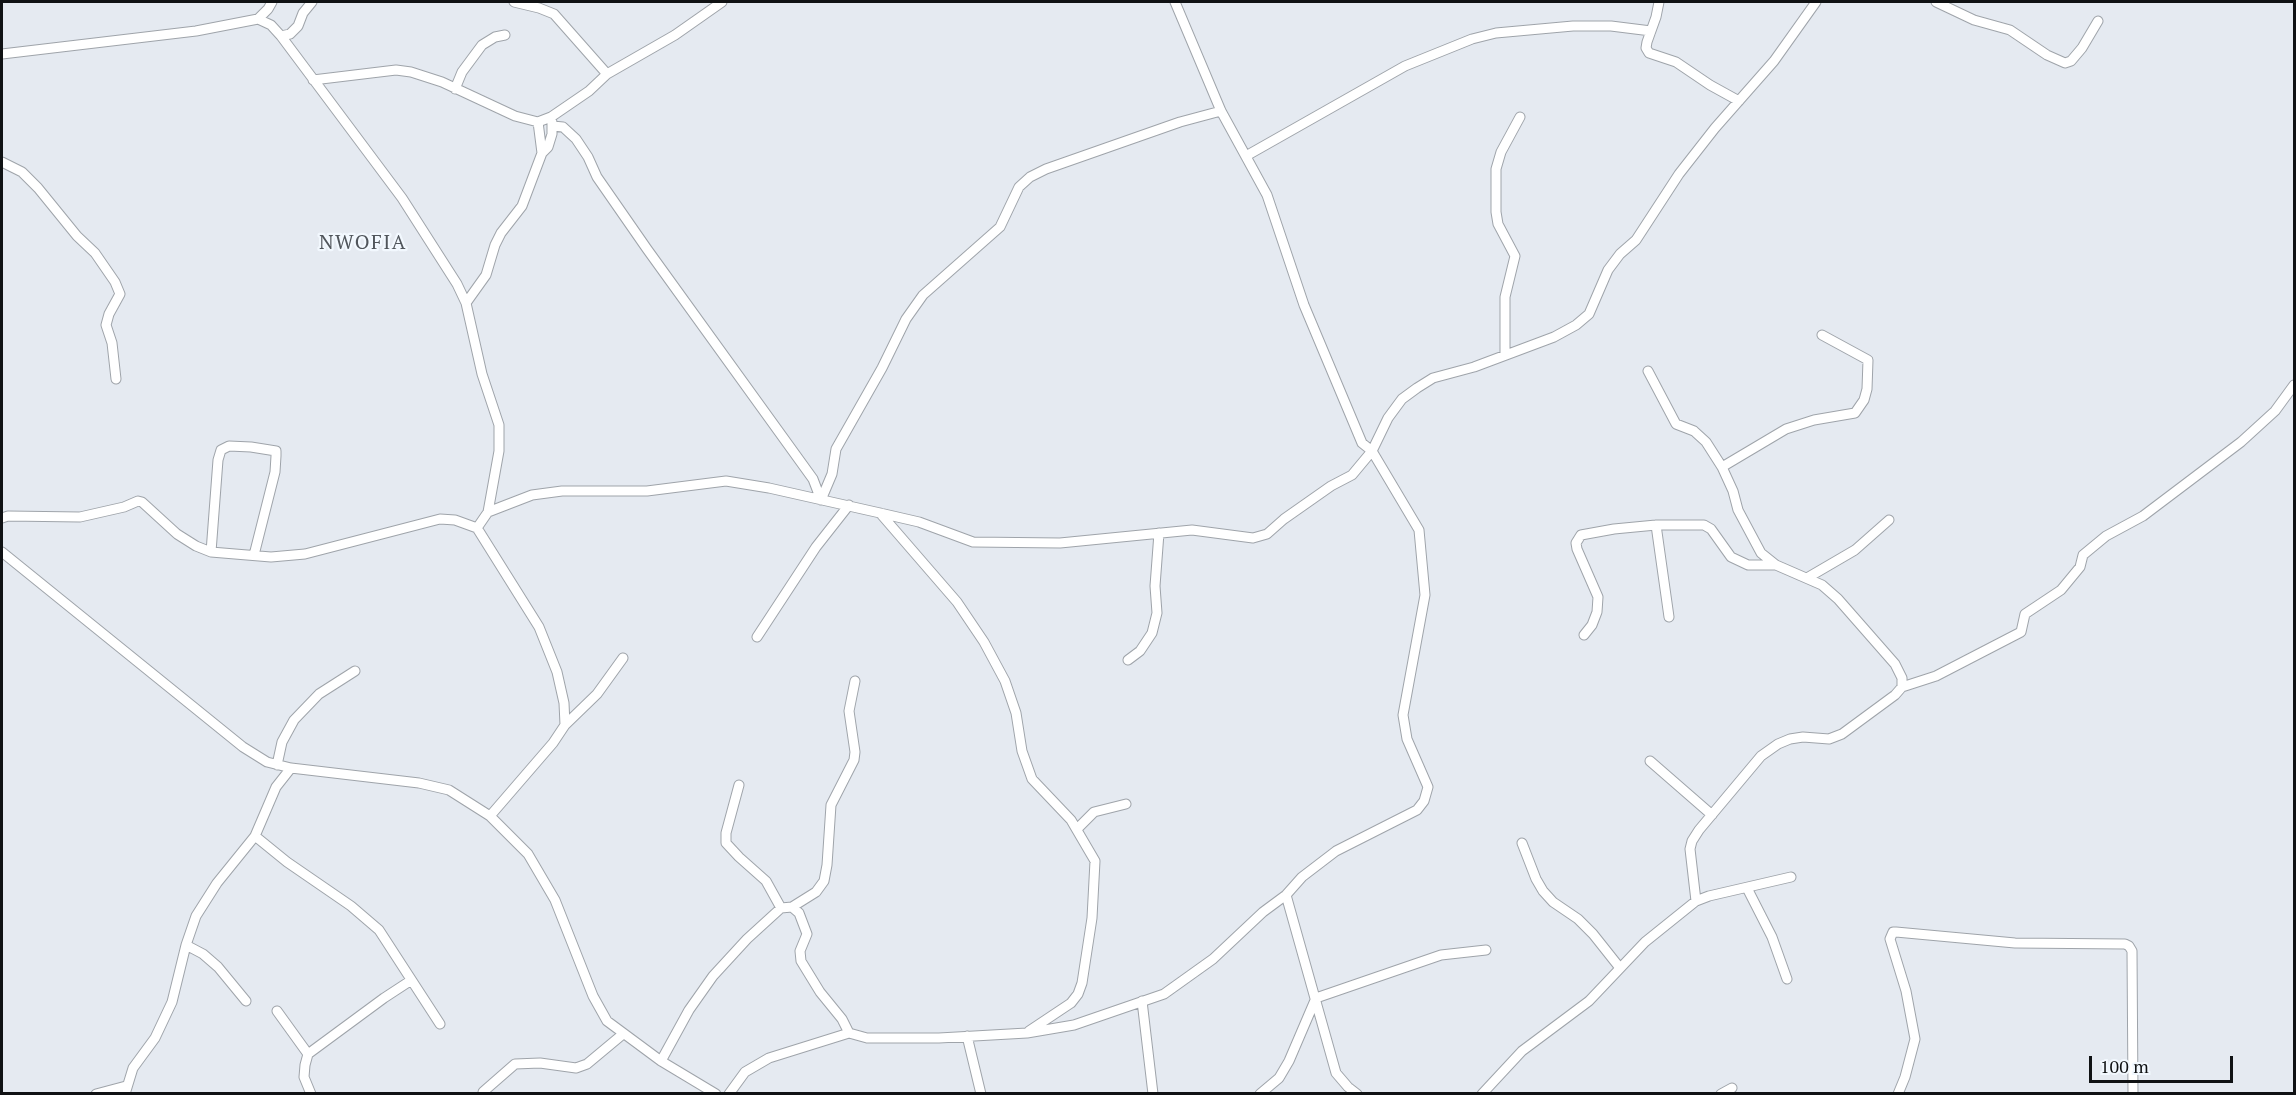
<!DOCTYPE html>
<html>
<head>
<meta charset="utf-8">
<style>
	body { margin:0 }
	#map { position:relative; width:2296px; height:1095px; overflow:hidden; background:#e5eaf1; font-family:"PT Serif",serif }
	canvas { display:block }
	.frame { position:absolute; inset:0; border:3px solid #101214; pointer-events:none }
	.scale { position:absolute; left:2089px; top:1056px; width:144px; height:27px; box-sizing:border-box; border:3px solid #101214; border-top:0; padding-left:8px; font-size:18px; line-height:21px; white-space:nowrap; color:#101214; -webkit-text-stroke:4px #f2f8fe; paint-order:stroke }
</style>
</head>
<body>
<div id="map">
<canvas width="2296" height="1095"></canvas>
<div class="frame"></div>
<div class="scale">100 m</div>
</div>
<script>
const ctx = document.querySelector('canvas').getContext('2d');
ctx.lineJoin = 'round';
const poly = rows => new Path2D(rows.map(r => 'M' + r).join(''));
function trace(path, color, width, dash) { ctx.strokeStyle = color; ctx.lineWidth = width; ctx.lineCap = dash ? 'butt' : 'round'; ctx.setLineDash(dash || []); ctx.stroke(path); }
function write(font, color, halo, rows, align = 'center') {
  ctx.font = font + ' "PT Serif",serif'; ctx.lineWidth = 4.5; ctx.setLineDash([]); ctx.textBaseline = 'middle'; ctx.strokeStyle = halo; ctx.fillStyle = color; for (const [text, x, y, turn = 0] of rows) {
    ctx.save(); ctx.translate(x, y); ctx.rotate((+turn || 0) * Math.PI / 180); ctx.textAlign = isNaN(turn) ? turn : align; if (halo) ctx.strokeText(text, 0, 0); ctx.fillText(text, 0, 0); ctx.restore();
  }
}
const street = poly([
	[514,2,539,8,554,14,607,74],
	[1659,2,1656,17,1647,42,1646,48,1649,53,1676,62,1710,85,1739,101],
	[1936,2,1974,20,2010,30,2047,55,2065,63,2071,61,2082,48,2098,21],
	[258,19,268,9,272,2],
	[281,36,290,34,298,26,303,13,312,2],
	[2,54,196,31,258,19,271,25,281,36,402,198,457,284,466,303,482,374,499,425,499,451,488,512],
	[313,80,396,70,411,72,442,82,515,116,538,122,551,117,589,91,607,74,675,35,722,2],
	[455,89,462,72,482,45,495,37,505,35],
	[538,122,542,153],
	[553,126,563,127,576,139,588,157,597,177,647,249,813,479,821,500],
	[1246,156,1405,66,1472,39,1496,33,1573,26,1611,26,1651,31],
	[2,162,22,172,38,188,77,236,95,253,115,282,120,294,109,314,106,325,112,343,116,379],
	[466,303,486,275,495,245,501,233,522,206,542,153,548,147,552,134,552,122],
	[1505,355,1505,297,1515,256,1498,224,1496,212,1496,169,1501,152,1520,117],
	[1648,371,1676,424,1694,431,1706,442,1722,467,1733,491,1738,510,1761,553,1776,565,1822,585,1838,599,1895,664,1902,678,1902,687,1895,695,1842,734,1829,739,1803,737,1790,739,1778,744,1761,756,1699,830,1692,841,1690,849,1696,901],
	[1722,467,1786,429,1814,420,1855,413,1864,400,1867,389,1868,360,1822,335],
	[821,500,832,474,836,449,882,368,906,319,923,295,1000,227,1019,187,1030,177,1046,169,1180,122,1221,111],
	[880,513,957,602,984,642,1005,681,1016,713,1022,751,1032,779,1071,820,1095,861,1092,918,1082,983,1078,994,1071,1003,1029,1031],
	[2,518,8,516,80,517,124,507,138,501,142,502,177,534,196,546,211,552,271,557,305,554,440,519,455,520,477,528,488,512,532,495,562,491,647,491,726,481,769,488,880,513,919,522,973,542,1060,543,1192,530,1253,538,1267,534,1284,519,1331,486,1352,475,1372,451,1388,418,1402,399,1417,388,1433,378,1474,367,1554,337,1576,325,1589,314,1608,270,1620,254,1636,240,1679,174,1715,128,1774,61,1816,2],
	[1656,525,1669,617],
	[477,528,539,627,557,672,564,703,565,725,553,743,490,816],
	[2,552,243,747,267,762,291,768,419,783,449,790,490,816,528,854,555,900,593,996,607,1021,661,1061,716,1094],
	[211,552,218,460,221,450,229,446,251,447,276,451,276,456,275,472,254,555],
	[1807,578,1855,550,1889,520],
	[1584,635,1592,625,1597,612,1598,597,1577,549,1576,543,1581,535,1614,529,1656,525,1704,525,1711,529,1731,557,1748,565,1776,565],
	[757,637,816,547,849,505],
	[1128,660,1140,651,1152,633,1157,613,1155,586,1159,533],
	[1902,687,1936,676,2021,632,2025,614,2061,590,2080,567,2083,555,2106,536,2143,516,2241,442,2275,411,2294,385],
	[565,725,597,694,623,658],
	[1650,761,1712,815],
	[277,765,282,742,294,720,319,694,355,671],
	[739,785,726,833,726,843,739,857,766,881,781,908],
	[1077,829,1094,812,1126,804],
	[255,836,287,862,351,906,379,930,440,1024],
	[1522,843,1536,879,1543,891,1553,902,1578,919,1593,934,1620,968],
	[1747,888,1772,937,1787,979],
	[1286,895,1336,1073,1348,1087,1357,1094],
	[792,907,816,892,824,881,827,865,831,805,854,760,855,752,849,711,855,681],
	[186,945,203,954,218,967,246,1001],
	[1142,1001,1153,1094],
	[277,1011,308,1054],
	[967,1036,981,1094],
	[661,1061,689,1010,713,976,747,939,781,908,792,907,799,913,807,934,800,951,801,961,820,992,842,1019,849,1033],
	[483,1092,515,1064,540,1063,576,1068,587,1064,623,1034],
	[96,1094,126,1086],
	[125,1094,133,1068,155,1038,172,1002,186,945,196,916,217,883,255,836,276,787,291,768],
	[311,1094,304,1077,305,1065,308,1054,384,998,410,981],
	[729,1094,745,1072,769,1058,849,1033,867,1038,939,1038,1027,1033,1074,1025,1164,994,1213,959,1263,912,1286,895,1302,877,1336,851,1417,810,1424,801,1428,787,1407,739,1403,715,1425,595,1419,530,1372,451,1362,443,1304,305,1267,195,1221,111,1175,2],
	[1260,1094,1279,1078,1289,1061,1316,998,1441,955,1486,950],
	[1482,1094,1522,1051,1589,1001,1645,942,1696,901,1709,896,1791,877],
	[1721,1094,1732,1088],
	[1898,1094,1905,1077,1915,1039,1906,991,1890,939,1893,932,1896,932,2015,943,2125,944,2129,946,2132,951,2133,1094]
]);
const quarterNames = [
	["NWOFIA",363,243]
];
trace(street, '#9fa4aa', 11);
trace(street, '#fff', 9);
ctx.letterSpacing = '1.5px';
write('20px', '#50555b', '#f2f8fe', quarterNames);
ctx.letterSpacing = '0px';
</script>
</body>
</html>
